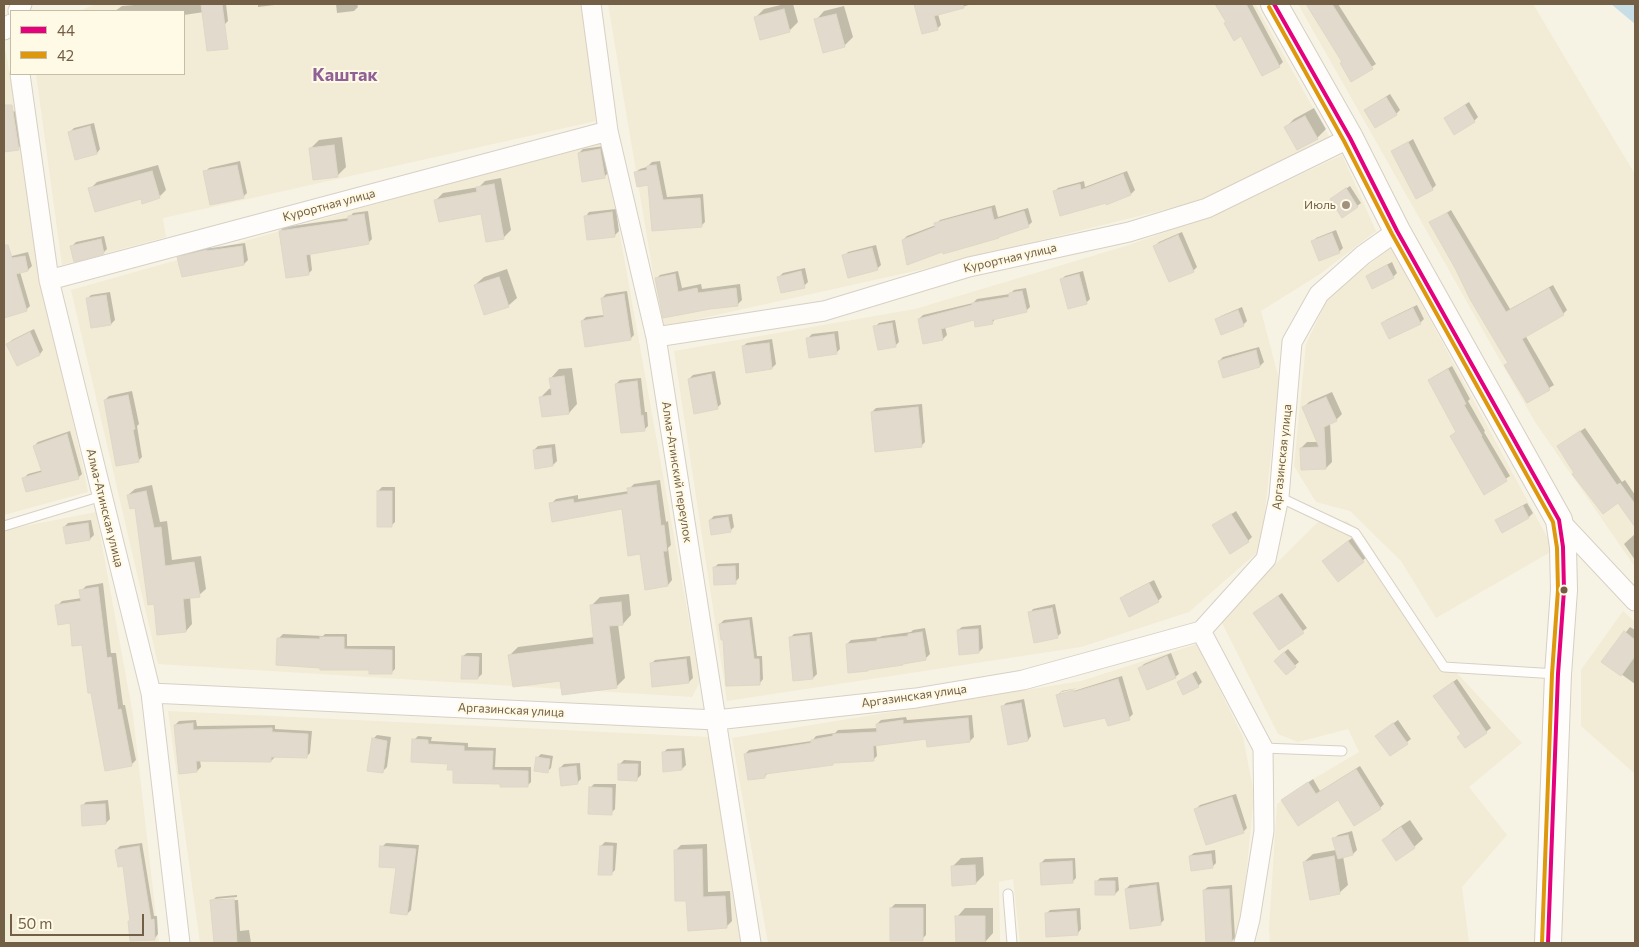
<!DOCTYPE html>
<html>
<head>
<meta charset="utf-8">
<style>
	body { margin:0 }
	#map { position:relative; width:1639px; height:947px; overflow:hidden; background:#f6f3e5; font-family:Commissioner,sans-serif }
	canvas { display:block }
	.frame { position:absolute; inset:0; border:5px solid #735e46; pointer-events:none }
	.legend { position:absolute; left:10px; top:10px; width:175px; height:65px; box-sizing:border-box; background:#fffae5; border:1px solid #c7bca5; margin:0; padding:6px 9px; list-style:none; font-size:15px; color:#735e46 }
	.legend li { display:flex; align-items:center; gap:10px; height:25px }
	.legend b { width:25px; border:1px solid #c7bca5 }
	.scale { position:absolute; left:10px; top:914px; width:134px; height:22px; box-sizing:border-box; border:2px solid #735e46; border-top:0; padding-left:6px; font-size:15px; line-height:18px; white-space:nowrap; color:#735e46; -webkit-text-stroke:4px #fffae5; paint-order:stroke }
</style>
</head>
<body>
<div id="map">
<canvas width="1639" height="947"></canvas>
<div class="frame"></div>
<ul class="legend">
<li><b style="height:6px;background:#e5007d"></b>44</li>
<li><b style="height:6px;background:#dd980e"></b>42</li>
</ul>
<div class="scale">50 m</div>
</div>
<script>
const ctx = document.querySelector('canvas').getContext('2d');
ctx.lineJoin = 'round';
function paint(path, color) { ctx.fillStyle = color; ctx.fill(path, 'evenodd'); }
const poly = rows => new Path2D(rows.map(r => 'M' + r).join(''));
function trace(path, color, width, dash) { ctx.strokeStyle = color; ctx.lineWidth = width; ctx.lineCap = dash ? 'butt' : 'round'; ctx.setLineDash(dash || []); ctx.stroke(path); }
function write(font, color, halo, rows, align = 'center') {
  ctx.font = font + ' Commissioner,sans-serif'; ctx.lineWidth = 4; ctx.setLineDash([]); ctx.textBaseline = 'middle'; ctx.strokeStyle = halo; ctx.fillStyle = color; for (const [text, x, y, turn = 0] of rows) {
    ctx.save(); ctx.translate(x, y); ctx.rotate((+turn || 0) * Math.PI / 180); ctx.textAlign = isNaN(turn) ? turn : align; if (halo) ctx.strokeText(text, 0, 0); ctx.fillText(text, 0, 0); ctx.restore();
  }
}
const residential = poly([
	[96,4,584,4,596,121,163,218,166,237,62,265,36,74,184,74,184,11,79,11],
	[608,4,1255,4,1330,138,1204,200,924,269,662,327],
	[1298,4,1533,4,1612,136,1635,174,1635,567,1535,422],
	[6,51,35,238,88,492,4,515,4,53],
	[603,140,700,682,692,697,158,664,71,290],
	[1342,155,1376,231,1320,274,1261,311,1279,379,1261,549,1189,612,1081,647,727,701,674,351,915,309,1129,245,1224,211],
	[1391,247,1554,550,1436,618,1401,561,1350,511,1316,502,1294,466,1306,344,1329,296],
	[96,512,133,715,159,943,4,943,4,530],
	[1347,521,1365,537,1441,656,1522,743,1469,787,1507,835,1462,887,1469,943,1270,943,1269,928,1277,804,1315,778,1359,752,1348,729,1298,742,1278,734,1220,619,1318,522],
	[1623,611,1635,622,1635,774,1581,726,1581,670],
	[1197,644,1243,737,1254,794,1244,898,1234,943,1020,943,1013,879,999,882,1000,943,768,943,732,738,1081,681],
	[168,711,709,737,743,943,200,943]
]);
const water = poly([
	[1611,4,1635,4,1635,24]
]);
const shadow = poly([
	[146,4,226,4,228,21,224,25,204,12,184,15,184,11,115,11,122,6],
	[258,4,283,4,258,7],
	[336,4,357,4,358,7,354,11,337,13],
	[785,4,793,4,798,22,789,31,755,18,764,9],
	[915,4,972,4,938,14,941,25,937,29,923,33],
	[1217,4,1252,4,1283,62,1279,66,1242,34,1227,22],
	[1307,4,1338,4,1376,64,1351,80,1343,62],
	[844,6,853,37,844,46,816,20,824,11],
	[1390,94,1400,110,1396,114,1365,110],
	[1469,102,1478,117,1474,121,1445,118],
	[1314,108,1326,129,1317,138,1286,127,1294,119],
	[17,111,22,145,18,148,4,151,4,113],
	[94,123,100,149,97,153,70,132,74,128],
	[342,137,346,167,338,175,314,179,310,149,319,140],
	[1413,139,1436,185,1432,189,1393,152],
	[604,146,608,173,604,177,579,153,583,149],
	[240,161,247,193,243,197,205,172,209,168],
	[660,161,667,197,703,194,705,222,701,226,653,229,649,183,636,172,640,169,647,167,652,162],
	[158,165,166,190,159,197,90,189,97,182],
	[1127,171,1135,190,1131,194,1106,202,1054,192,1058,188,1084,181,1085,187],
	[501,178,511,230,504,237,487,240,482,213,436,200,443,193,479,187,485,181],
	[1350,186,1361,203,1357,206,1331,199],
	[995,205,998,217,1028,208,1032,222,1028,226,1001,235,903,240,907,236,936,225,936,224,940,220],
	[616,209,619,231,615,235,586,216,589,212],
	[1451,210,1510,309,1553,285,1567,310,1563,314,1525,335,1554,385,1528,401,1509,362,1431,223],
	[368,211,372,239,368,243,310,253,312,270,308,274,280,231,284,227,349,218,353,213],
	[1336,230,1343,248,1339,252,1313,242,1316,238],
	[1182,232,1197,267,1193,271,1155,246,1159,242],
	[104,236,107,249,103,253,72,246,76,242],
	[245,243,248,260,244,264,179,258,183,254,211,246,211,248],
	[876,245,881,265,877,269,844,256,848,252],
	[28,252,32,266,28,270,20,272,30,306,26,310,6,316,4,308,4,289,5,288,4,258],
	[1392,262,1397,273,1393,277,1368,276,1371,273],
	[805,268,808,282,804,286,779,277,783,273],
	[507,269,517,298,508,306,475,285,484,277],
	[678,271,682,288,701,284,702,289,740,284,742,300,738,304,709,308,664,317,656,279,660,275],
	[1083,271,1090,299,1086,303,1061,280,1065,276],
	[1026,288,1030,307,1026,311,996,318,992,323,975,319,945,327,947,335,943,339,919,319,923,315,973,303,977,299,1010,294,1014,290],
	[627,291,634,335,630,339,582,321,586,317,604,315,602,298,606,294],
	[110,292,115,320,111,324,87,299,91,295],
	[1417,305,1424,319,1420,323,1382,324,1386,320],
	[1242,307,1247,321,1243,325,1217,319,1221,316],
	[895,320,899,342,895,346,875,327,879,323],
	[34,329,43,350,40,354,17,364,8,344,12,340],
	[838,331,840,349,836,353,808,338,812,334],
	[772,339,776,364,772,368,743,346,747,343],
	[1259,347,1264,362,1260,366,1219,361,1223,357],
	[1452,366,1470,399,1468,401,1485,431,1484,432,1510,476,1484,493,1452,436,1457,431,1430,380,1433,377],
	[572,368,577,404,569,413,541,397,549,389,552,388,551,378,559,369],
	[715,371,721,404,717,408,689,379,693,375],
	[641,378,645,412,647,412,648,426,644,430,616,384,620,380],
	[132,391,139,424,137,426,142,457,138,461,105,400,109,396],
	[1332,392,1342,414,1336,420,1330,423,1332,462,1326,468,1301,448,1307,442,1318,442,1303,408,1309,402],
	[922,404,925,442,921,446,872,412,876,408],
	[1585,428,1622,482,1625,480,1635,495,1635,511,1629,516,1618,502,1575,473,1559,446],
	[70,431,82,474,78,478,24,478,28,474,43,470,34,446,38,442],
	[555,444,557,461,553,465,534,450,538,446],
	[660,480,666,522,668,521,671,545,668,548,672,580,668,585,641,553,623,508,551,504,556,499,578,495,578,499,629,491,629,489,634,484],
	[152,485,160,522,167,521,172,560,201,556,206,589,199,595,190,597,192,624,186,631,155,602,136,506,128,495,135,489],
	[382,487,395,487,395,522,391,526,378,491],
	[1527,503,1533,513,1529,517,1503,531,1497,521,1501,517],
	[1236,511,1252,537,1248,541,1214,526],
	[732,514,734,527,730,531,710,520,714,516],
	[91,520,94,535,90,539,64,527,68,523],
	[1635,534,1635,560,1624,544],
	[1352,538,1367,557,1338,580,1327,558],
	[739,563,739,578,735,582,714,568,718,564],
	[1154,580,1162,597,1158,601,1121,599,1125,595],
	[103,583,111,653,116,653,123,705,125,705,136,760,131,765,83,644,71,622,57,606,62,601,82,598,81,591,86,586],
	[1282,593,1307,628,1279,648,1258,610],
	[629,594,631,615,623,624,618,624,625,678,616,687,561,679,510,655,518,647,595,637,592,605,600,597],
	[1055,604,1061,633,1057,637,1030,613,1033,609],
	[752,617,757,656,762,656,763,679,760,683,724,638,720,624,724,620],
	[981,625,983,648,979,652,958,630,962,627],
	[1630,627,1635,630,1635,684,1603,661],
	[925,628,930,654,926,658,870,668,847,644,851,640,880,637,882,636,911,632,913,630],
	[812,632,817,674,813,678,790,638,794,634],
	[283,634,323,636,325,634,347,634,347,646,395,646,395,669,391,673,370,669,321,666,279,638],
	[1288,649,1299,662,1286,673,1279,657],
	[467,653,482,653,482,674,478,678,463,656],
	[1171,653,1179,674,1175,677,1140,668,1144,664],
	[690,656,693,678,689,682,651,664,655,660],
	[1196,671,1202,682,1198,686,1178,683],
	[1122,676,1133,714,1129,718,1106,716,1058,695,1062,691,1078,688,1061,692,1061,695],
	[1457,679,1491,728,1466,747,1462,734,1439,692],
	[1024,699,1031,736,1028,740,1002,707,1006,703],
	[972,715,974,737,970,741,928,737,876,745,877,756,873,760,834,762,832,764,769,772,765,776,745,754,749,750,812,741,816,736,835,733,838,730,878,728,877,724,881,720,906,717,907,720],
	[196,720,197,726,275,725,275,729,312,731,310,753,306,757,275,757,271,761,200,760,201,767,197,771,175,725,179,721],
	[1398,720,1411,739,1390,755,1376,736],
	[377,735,391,737,387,767,383,771,373,739],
	[418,736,432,737,431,741,468,743,468,747,496,748,495,767,531,767,531,782,527,786,502,782,455,769,449,763,414,740],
	[684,748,686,765,682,769,663,753,667,749],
	[541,754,553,756,551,768,547,772,537,758],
	[624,760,641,761,641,775,637,779,620,764],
	[580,763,581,779,577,783,560,768,564,764],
	[1360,766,1384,804,1380,808,1338,798,1282,800,1313,779,1320,791],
	[594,784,616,784,615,809,611,813,590,788],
	[1236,794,1247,828,1243,832,1196,809,1200,805],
	[108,800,110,819,106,823,82,806,86,802],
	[1410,820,1423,839,1414,847,1384,840,1392,832],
	[1352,831,1357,850,1353,854,1343,856,1348,885,1339,893,1304,862,1313,854,1336,850,1334,839,1338,835],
	[605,842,617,843,615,870,611,874,601,846],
	[142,843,154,916,157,916,158,934,155,938,131,920,124,864,116,850,120,846],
	[386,843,419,845,411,910,407,914,397,867,382,847],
	[707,844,708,892,730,891,732,921,726,927,687,899,675,851,681,845],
	[1215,850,1216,863,1212,867,1190,856,1194,853],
	[983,857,984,875,976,883,952,867,961,858],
	[1075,858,1076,878,1072,882,1041,863,1045,859],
	[1118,877,1119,890,1115,894,1096,882,1100,878],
	[1159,882,1164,920,1160,924,1126,889,1130,885],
	[1232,885,1235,938,1231,942,1207,943,1204,890,1208,887],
	[237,895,237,897,214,899,214,901,238,900,240,931,249,930,251,943,216,943,212,901,216,897],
	[895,904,926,904,926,935,922,939,891,908],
	[965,908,993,908,993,933,985,942,957,917],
	[1080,908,1081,929,1078,933,1046,914,1050,910]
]);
const building = poly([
	[201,4,222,4,228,49,207,51,201,4],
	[914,4,963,4,964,8,934,16,938,30,922,34,914,4],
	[1215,4,1246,4,1280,67,1262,76,1241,36,1234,41,1224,23,1226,22,1215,4],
	[1306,4,1332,4,1373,69,1351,82,1340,63,1342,62,1306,4],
	[784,9,790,32,760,40,754,17,784,9],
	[836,14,845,47,823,53,814,19,836,14],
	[1386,97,1397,115,1375,128,1364,110,1386,97],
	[4,105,12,105,19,150,4,152,4,105],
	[1465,105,1475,122,1454,135,1444,118,1465,105],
	[1305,116,1318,139,1297,150,1284,127,1305,116],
	[90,126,97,154,75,160,68,132,90,126],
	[1408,142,1433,190,1416,199,1391,151,1408,142],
	[334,145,338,177,313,180,309,148,334,145],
	[600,149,605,178,582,182,578,153,600,149],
	[237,165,244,198,210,205,203,171,237,165],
	[656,165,663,200,700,198,702,227,652,231,648,185,637,187,634,172,647,170,647,166,656,165],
	[152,171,160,198,142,204,141,199,95,212,88,188,152,171],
	[1123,174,1131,195,1106,205,1106,203,1060,216,1053,191,1080,184,1081,190,1123,174],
	[494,184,504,239,486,242,481,214,439,222,434,200,477,192,476,187,494,184],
	[1346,188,1358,207,1342,218,1330,199,1346,188],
	[991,208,994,220,1024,211,1029,227,999,237,999,238,943,254,942,252,907,265,902,240,935,227,934,223,991,208],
	[612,212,615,237,587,240,584,216,612,212],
	[1447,213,1506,312,1549,288,1564,315,1522,339,1550,390,1527,403,1504,365,1508,363,1470,299,1455,268,1429,222,1447,213],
	[364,214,369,244,306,255,309,275,286,278,279,231,348,221,348,216,364,214],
	[1332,233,1340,253,1319,261,1311,241,1332,233],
	[1178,235,1194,272,1169,282,1153,246,1178,235],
	[101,239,104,254,74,262,70,246,101,239],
	[4,245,8,245,12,258,25,256,28,271,16,274,27,311,4,318,4,245],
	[242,246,244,265,182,277,177,257,207,250,207,251,242,246],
	[872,248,878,270,848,278,842,255,872,248],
	[1387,265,1394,278,1372,289,1366,276,1387,265],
	[801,271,805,288,781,293,777,277,801,271],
	[675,274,678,292,697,288,698,293,736,288,738,306,710,309,663,318,655,278,675,274],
	[1079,274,1087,304,1068,309,1060,279,1079,274],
	[499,277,509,307,484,315,474,285,499,277],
	[1022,291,1027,312,992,320,993,324,975,327,974,320,941,329,943,340,923,344,918,319,972,305,972,303,1009,297,1009,293,1022,291],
	[624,294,631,340,585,347,581,321,604,317,601,298,624,294],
	[106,295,111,325,91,328,86,298,106,295],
	[1413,308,1421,324,1389,339,1381,323,1413,308],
	[1238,310,1244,326,1221,335,1215,319,1238,310],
	[892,323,896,347,878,350,873,326,892,323],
	[30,332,40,355,17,366,6,344,30,332],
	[834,334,837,354,809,358,806,338,834,334],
	[769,343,772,369,746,373,742,346,769,343],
	[1256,350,1260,367,1223,378,1218,361,1256,350],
	[1448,369,1466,404,1464,405,1482,436,1481,436,1507,481,1484,495,1450,436,1456,432,1428,380,1448,369],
	[711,374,718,409,694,414,688,379,711,374],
	[564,376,569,414,542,417,539,397,552,395,549,378,564,376],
	[637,381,641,416,643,415,645,431,621,433,615,384,637,381],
	[128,395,135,429,133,430,139,462,116,466,104,400,128,395],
	[1326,397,1337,421,1324,427,1326,469,1301,470,1300,448,1319,447,1302,407,1326,397],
	[918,407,922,447,875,452,871,412,918,407],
	[1580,431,1617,485,1620,483,1635,504,1635,527,1618,503,1603,514,1572,474,1574,473,1557,446,1580,431],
	[67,434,79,479,26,492,22,478,42,472,33,446,67,434],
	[551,448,553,466,535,469,533,450,551,448],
	[656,485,661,526,664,525,667,551,663,551,668,586,645,590,640,554,628,556,622,509,552,522,549,503,573,499,574,503,628,494,627,488,656,485],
	[146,491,154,528,161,527,165,566,194,562,200,597,183,599,186,632,157,635,154,604,148,605,135,508,130,509,127,495,146,491],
	[377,491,392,491,392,527,377,527,377,491],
	[1523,506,1529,518,1502,533,1495,520,1523,506],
	[1231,514,1249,542,1230,554,1212,525,1231,514],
	[728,517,731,532,711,535,709,520,728,517],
	[88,523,90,540,66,544,63,527,88,523],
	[1348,541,1364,562,1338,582,1322,561,1348,541],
	[735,566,736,584,714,585,713,567,735,566],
	[1149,583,1159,602,1129,617,1120,598,1149,583],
	[98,587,107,658,111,657,118,710,121,709,132,766,105,771,91,693,88,693,82,645,72,646,70,623,58,625,55,605,81,601,79,590,98,587],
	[1278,596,1304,633,1279,650,1253,613,1278,596],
	[621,602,623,625,609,626,617,688,562,695,560,681,513,687,508,655,594,644,590,605,621,602],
	[1052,608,1058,638,1034,643,1028,612,1052,608],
	[749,620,754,659,759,659,760,685,726,686,723,640,721,640,719,624,749,620],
	[978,629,979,653,959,655,957,630,978,629],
	[1624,631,1635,640,1635,656,1621,676,1601,662,1624,631],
	[922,632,926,660,903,664,903,665,868,670,868,671,848,673,846,644,877,641,877,639,908,636,908,634,922,632],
	[809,635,813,679,793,681,789,637,809,635],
	[320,637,344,637,344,649,392,650,392,674,369,674,369,670,320,670,320,668,276,665,277,638,320,639,320,637],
	[1284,652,1296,667,1286,675,1274,661,1284,652],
	[462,656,479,657,478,679,461,679,462,656],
	[1167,656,1176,678,1147,690,1138,668,1167,656],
	[686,659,689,683,652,687,650,663,686,659],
	[1192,674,1199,687,1183,695,1177,682,1192,674],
	[1118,679,1130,720,1108,726,1105,718,1064,727,1056,695,1074,690,1074,692,1118,679],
	[1453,682,1487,733,1465,748,1457,737,1461,734,1433,696,1453,682],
	[1021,703,1028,741,1008,745,1001,706,1021,703],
	[968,718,970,742,927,747,926,739,873,746,874,761,833,763,833,765,765,774,765,778,748,780,744,754,811,743,811,740,833,736,833,734,877,732,876,724,903,720,903,724,968,718],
	[193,723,193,730,272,728,272,732,308,734,307,758,271,757,271,762,196,761,197,772,179,774,174,725,193,723],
	[1393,723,1408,744,1390,756,1375,736,1393,723],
	[372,738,387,741,383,773,367,771,372,738],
	[412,739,428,740,428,744,464,746,464,751,493,751,492,770,528,771,528,787,500,787,500,784,453,783,453,770,447,770,448,764,411,762,412,739],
	[681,751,682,770,663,772,662,752,681,751],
	[536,757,550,759,548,773,534,771,536,757],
	[618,764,638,764,637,781,618,780,618,764],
	[576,766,578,784,561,786,559,768,576,766],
	[1356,769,1381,809,1354,826,1338,800,1298,826,1281,800,1308,782,1316,794,1356,769],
	[589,787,612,788,612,815,588,814,589,787],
	[1232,797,1244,833,1206,845,1194,809,1232,797],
	[105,804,106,824,82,826,81,805,105,804],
	[1401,827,1415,848,1396,861,1382,840,1401,827],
	[1348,835,1353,855,1338,859,1332,838,1348,835],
	[139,846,151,920,154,919,155,940,130,941,128,921,130,921,123,866,118,867,115,850,139,846],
	[380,846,416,849,407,915,390,913,396,868,379,867,380,846],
	[600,846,613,846,612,875,598,875,600,846],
	[702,849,703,897,725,896,727,928,688,931,686,901,675,901,674,850,702,849],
	[1211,854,1213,868,1191,871,1189,856,1211,854],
	[1334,856,1340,894,1310,900,1303,862,1334,856],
	[1072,861,1073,883,1041,885,1040,863,1072,861],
	[975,865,976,884,952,886,951,866,975,865],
	[1095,881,1115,881,1115,895,1095,895,1095,881],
	[1156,885,1161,925,1130,929,1125,889,1156,885],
	[1229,889,1232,943,1206,943,1203,890,1229,889],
	[234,899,237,943,214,943,210,900,234,899],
	[890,908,923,908,923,941,890,941,890,908],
	[1076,911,1078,935,1046,937,1045,913,1076,911],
	[955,916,985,916,985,943,956,943,955,916]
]);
const lane = poly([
	[1279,497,1355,533,1444,667,1557,674],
	[4,526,102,496],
	[1263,748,1342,751],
	[1008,894,1012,943]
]);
const street = poly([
	[591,4,608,131,656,337,751,943],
	[18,11,22,4],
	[4,30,11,24],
	[20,74,49,280,151,693,180,943],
	[49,280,608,131],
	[656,337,824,311,969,267,1129,232,1207,208,1350,138],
	[1559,520,1635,601],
	[1201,631,1263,748,1264,831,1250,919,1244,943],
	[151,693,716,720,916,698,1023,680,1201,631,1266,559,1279,497,1292,342,1319,294,1363,255,1397,231]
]);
const secondary = poly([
	[1274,4,1350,138,1397,231,1559,520,1563,547,1564,590,1558,674,1548,943]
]);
const bus1 = poly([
	[1274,4,1350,138,1397,231,1559,520,1563,547,1564,590,1558,674,1548,943]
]);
const bus2 = poly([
	[1269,7,1344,141,1392,234,1553,522,1557,548,1558,590,1552,674,1542,943]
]);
const markers = [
	[1346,205,5,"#a1927e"],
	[1564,590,4.5,"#735e46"]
];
const streetNames = [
	["Курортная улица",329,205,-15],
	["Курортная улица",1010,258,-13],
	["Аргазинская улица",1282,457,-84],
	["Алма-Атинский переулок",677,472,81],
	["Алма-Атинская улица",105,508,76],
	["Аргазинская улица",914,696,-8],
	["Аргазинская улица",511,710,3]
];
const poiNames = [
	["Июль",1336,205]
];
const districtNames = [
	["Каштак",345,75]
];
paint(residential, '#f2ebd5');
paint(water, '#c7dee6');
paint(shadow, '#0003');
paint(building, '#e2dbcd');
trace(building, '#dfd7c8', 1);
trace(lane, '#d7d0c4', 11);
trace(street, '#d7d0c4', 21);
trace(secondary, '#d6cfc2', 28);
trace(lane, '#fefdfb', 9);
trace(street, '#fefdfb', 19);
trace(secondary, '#fefdfb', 26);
trace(bus1, '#e5007d', 4);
trace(bus2, '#dd980e', 4);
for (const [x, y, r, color] of markers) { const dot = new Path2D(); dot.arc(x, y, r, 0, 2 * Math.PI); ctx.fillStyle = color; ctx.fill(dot); trace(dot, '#fffae5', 2); }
write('12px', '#735e46', '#fffae5', streetNames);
write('12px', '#735e46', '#fffae5', poiNames, 'right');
write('bold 18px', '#8f6197', '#fffae5', districtNames);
</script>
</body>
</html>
